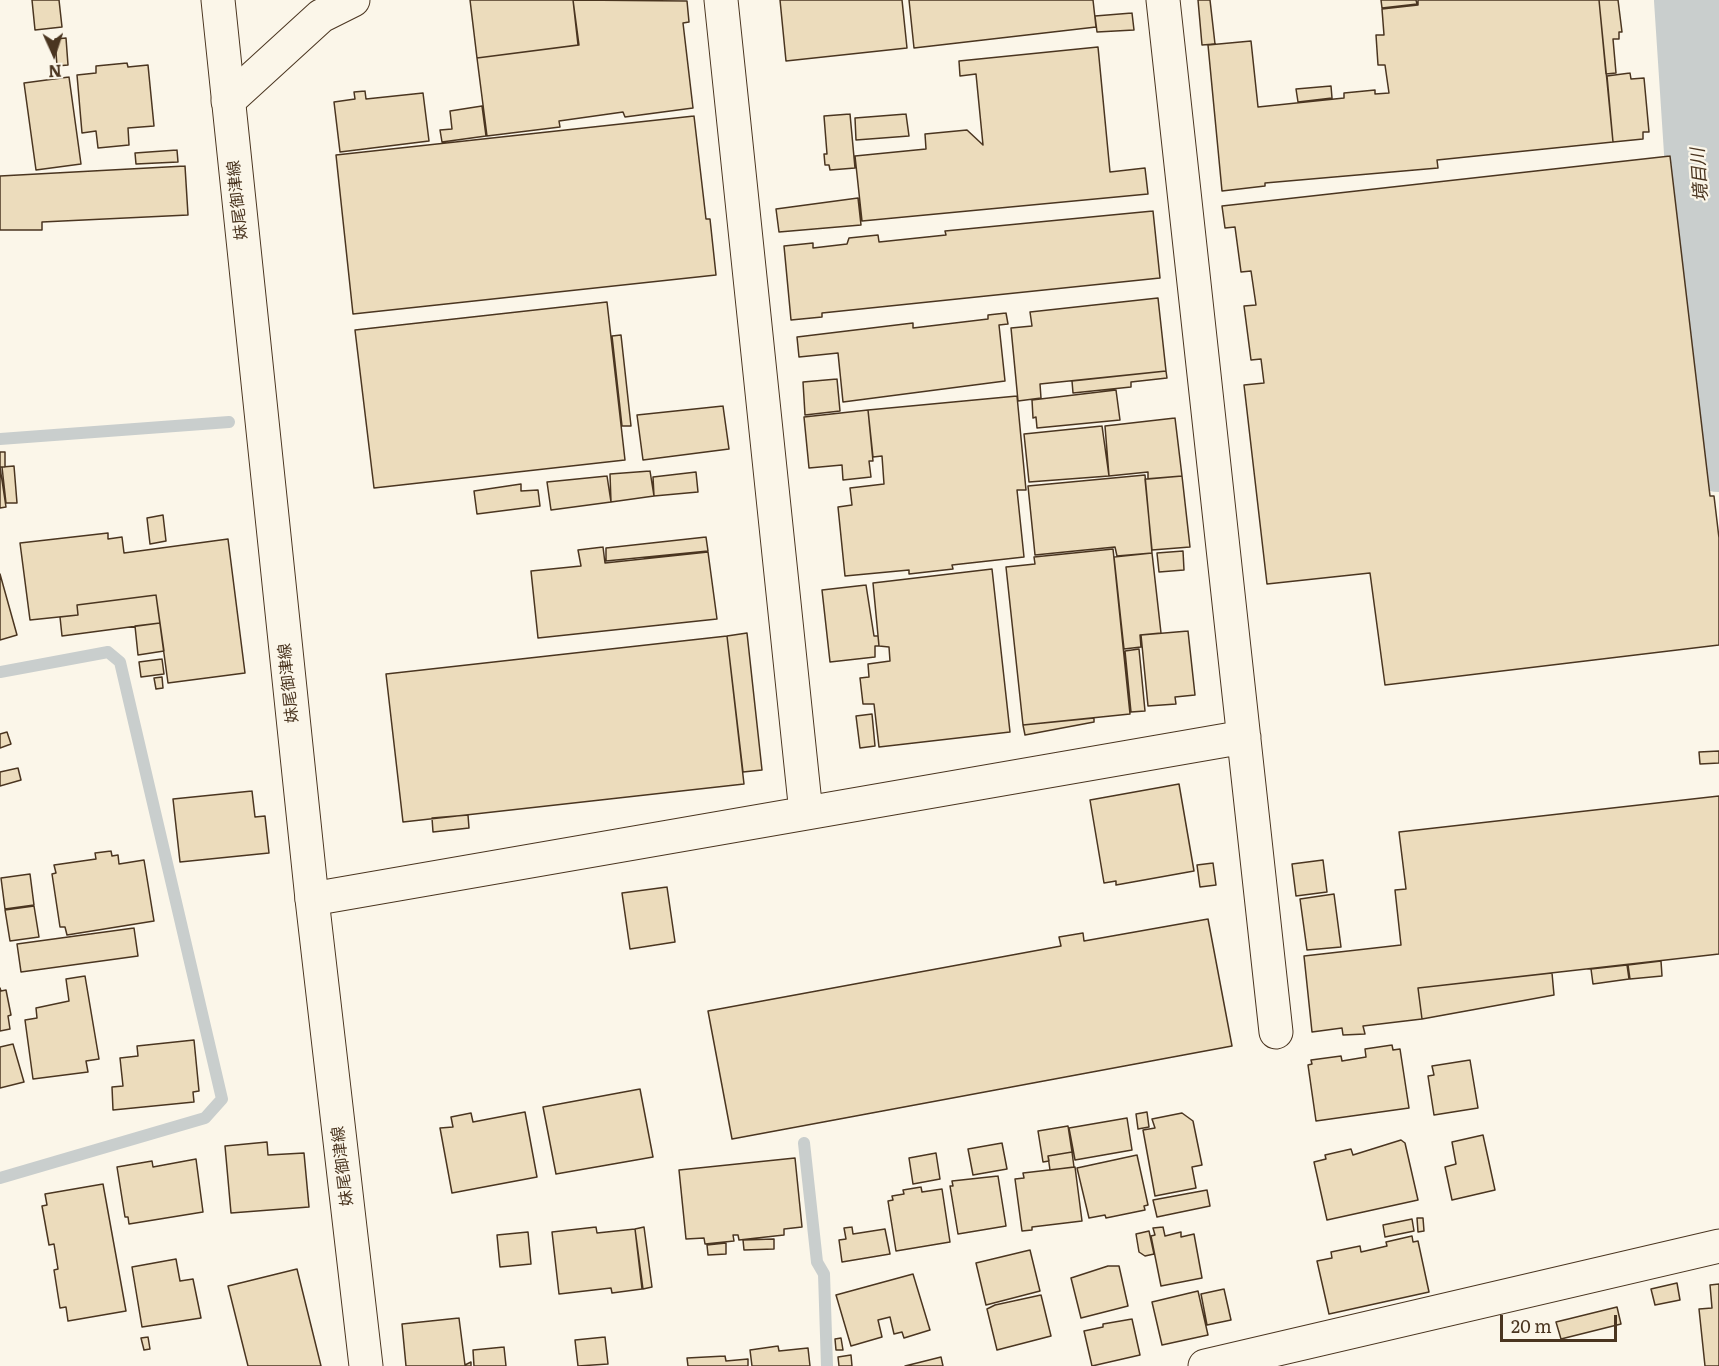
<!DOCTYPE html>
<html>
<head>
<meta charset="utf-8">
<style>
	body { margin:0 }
	#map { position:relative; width:1719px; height:1366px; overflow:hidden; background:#fbf6e9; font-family:Literata,serif }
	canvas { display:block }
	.north { position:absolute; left:24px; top:24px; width:60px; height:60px; -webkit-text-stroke:4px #fbf6e9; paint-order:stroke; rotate:177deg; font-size:16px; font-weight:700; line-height:24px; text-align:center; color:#4a3520 }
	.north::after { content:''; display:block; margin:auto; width:21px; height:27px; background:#4a3520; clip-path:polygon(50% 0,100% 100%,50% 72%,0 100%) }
	.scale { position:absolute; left:1500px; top:1315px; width:117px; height:27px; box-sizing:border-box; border:3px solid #4a3520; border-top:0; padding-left:8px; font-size:18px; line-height:21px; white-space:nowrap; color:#4a3520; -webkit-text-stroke:4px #fbf6e9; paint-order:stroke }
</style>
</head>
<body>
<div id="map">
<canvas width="1719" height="1366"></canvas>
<div class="north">N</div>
<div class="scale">20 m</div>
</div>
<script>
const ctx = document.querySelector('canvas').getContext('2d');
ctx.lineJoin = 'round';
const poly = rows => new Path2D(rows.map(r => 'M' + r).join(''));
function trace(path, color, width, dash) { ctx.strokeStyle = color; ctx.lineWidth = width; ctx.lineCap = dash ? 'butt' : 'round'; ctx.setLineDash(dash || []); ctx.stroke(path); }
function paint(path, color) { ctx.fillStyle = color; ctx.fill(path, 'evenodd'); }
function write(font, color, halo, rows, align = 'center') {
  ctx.font = font + ' Literata,"Noto Sans JP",serif'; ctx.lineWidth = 4.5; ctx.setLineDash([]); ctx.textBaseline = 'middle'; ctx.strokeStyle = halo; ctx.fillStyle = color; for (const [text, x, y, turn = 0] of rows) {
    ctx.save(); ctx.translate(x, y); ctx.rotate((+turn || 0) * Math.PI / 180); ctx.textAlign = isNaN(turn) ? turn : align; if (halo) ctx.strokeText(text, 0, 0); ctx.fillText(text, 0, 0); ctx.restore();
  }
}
const stream = poly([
	[0,439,229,422],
	[804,1143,817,1262,824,1274,827,1366],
	[0,1178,205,1118,222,1099,120,662,108,652,0,672]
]);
const river = poly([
	[1689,0,1719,457]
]);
const building = poly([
	[32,0,59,0,62,27,35,30,32,0],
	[470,0,573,0,578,45,477,58,470,0],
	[573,0,687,1,689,22,683,23,693,108,625,117,623,112,559,121,560,127,487,136,477,58,579,45,573,0],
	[780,0,902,0,907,48,786,61,780,0],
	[909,0,1093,0,1096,27,914,48,909,0],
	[1198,0,1210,0,1215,44,1202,45,1198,0],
	[1381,0,1416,0,1417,4,1382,8,1381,0],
	[1418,0,1599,0,1613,142,1437,160,1438,168,1265,183,1265,186,1222,191,1208,45,1251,41,1258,107,1344,98,1344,93,1375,90,1375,94,1389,93,1385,65,1378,65,1376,35,1384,35,1382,9,1418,5,1418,0],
	[1599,0,1618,0,1622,32,1619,32,1619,39,1613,39,1616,73,1606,74,1599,0],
	[1132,13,1134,30,1097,32,1095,16,1132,13],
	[66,38,68,65,57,66,55,39,66,38],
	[1098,47,1110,172,1145,168,1148,194,862,221,855,156,926,149,925,134,967,130,983,145,976,74,960,76,959,61,1098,47],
	[127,63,128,67,148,65,154,126,128,128,129,145,98,148,96,131,82,133,77,75,96,73,96,66,127,63],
	[1630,73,1631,79,1644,78,1649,132,1643,132,1643,139,1613,142,1607,76,1630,73],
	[69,77,81,164,36,170,24,83,69,77],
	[1331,86,1332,98,1298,102,1296,89,1331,86],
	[365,91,366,99,423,93,429,141,340,152,334,102,355,99,354,92,365,91],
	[482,106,486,136,442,142,440,130,452,129,450,111,482,106],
	[850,114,855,168,830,170,829,165,825,165,824,154,827,154,824,116,850,114],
	[906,114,909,136,856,140,855,118,906,114],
	[694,116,706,219,710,219,716,275,353,314,336,155,694,116],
	[177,150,178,162,136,164,135,153,177,150],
	[1670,156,1710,496,1714,496,1719,538,1719,645,1385,685,1370,573,1267,584,1244,385,1264,383,1261,359,1251,360,1244,306,1256,305,1251,271,1241,272,1235,227,1225,228,1222,206,1670,156],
	[185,166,188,215,42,222,42,230,0,230,0,176,185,166],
	[858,198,861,225,779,232,776,209,858,198],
	[1153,211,1160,278,822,313,822,317,791,320,784,246,813,243,813,248,847,244,849,238,878,235,879,242,946,235,945,231,1153,211],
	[1158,298,1166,371,1040,384,1041,398,1018,401,1011,328,1032,326,1030,312,1158,298],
	[607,302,625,460,374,488,355,330,607,302],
	[1006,313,1008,324,999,325,1005,381,843,402,838,353,799,357,797,337,913,323,913,328,988,319,988,315,1006,313],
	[621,335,631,426,622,426,612,336,621,335],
	[1166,371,1167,378,1131,382,1131,387,1073,393,1072,381,1166,371],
	[837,379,840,411,805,415,803,382,837,379],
	[1116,390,1120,420,1037,428,1036,417,1033,418,1032,400,1116,390],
	[1017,396,1026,490,1017,490,1024,557,952,565,953,569,909,574,909,570,845,576,838,507,852,505,850,488,884,484,882,456,873,457,868,410,1017,396],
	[723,406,729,449,643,460,637,415,723,406],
	[868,410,873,461,869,461,871,477,843,480,842,465,809,468,804,417,868,410],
	[1175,418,1182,476,1148,479,1148,472,1109,476,1105,426,1175,418],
	[1102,426,1109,476,1029,482,1024,434,1102,426],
	[0,452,5,452,5,467,0,467,0,452],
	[14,466,17,503,6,503,2,467,14,466],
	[0,467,6,507,0,508,0,467],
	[650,471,654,496,611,502,610,474,650,471],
	[696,472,698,492,654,496,653,477,696,472],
	[1145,475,1152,553,1117,556,1115,547,1035,555,1028,486,1145,475],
	[607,476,611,502,551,510,547,482,607,476],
	[1182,476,1190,547,1152,550,1145,479,1182,476],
	[521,484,521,491,538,490,540,506,477,514,474,491,521,484],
	[163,515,166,541,150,544,147,518,163,515],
	[108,533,108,539,122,537,124,553,228,539,245,673,168,683,156,595,77,605,78,615,30,620,20,543,108,533],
	[706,537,708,551,606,561,606,548,706,537],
	[603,547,605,563,708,552,717,619,538,638,531,571,581,566,578,550,603,547],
	[1113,549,1130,714,1023,725,1006,567,1035,564,1034,557,1113,549],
	[1183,551,1184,570,1159,572,1157,553,1183,551],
	[1152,553,1161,633,1140,635,1141,647,1124,649,1114,557,1152,553],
	[992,569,1010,732,879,747,874,704,863,704,860,678,869,677,868,664,890,661,889,647,879,646,873,583,992,569],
	[0,574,17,635,0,640,0,574],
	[866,585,874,636,878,636,879,646,875,646,875,657,830,662,822,590,866,585],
	[156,595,160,623,62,636,60,617,78,615,77,605,156,595],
	[160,623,164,651,138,655,135,626,160,623],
	[1188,631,1195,695,1175,697,1176,704,1148,706,1141,635,1188,631],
	[747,633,762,770,743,772,727,636,747,633],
	[727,636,744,784,403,822,386,674,727,636],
	[1139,649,1145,711,1131,712,1125,651,1139,649],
	[162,659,164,674,141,677,139,662,162,659],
	[162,677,163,688,156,689,154,678,162,677],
	[872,714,875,746,860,748,856,716,872,714],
	[1094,718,1094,722,1025,735,1023,725,1094,718],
	[7,732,11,744,0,748,0,734,7,732],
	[1719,751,1719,763,1700,764,1699,752,1719,751],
	[18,768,21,780,0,786,0,772,18,768],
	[1179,784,1194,871,1116,885,1116,881,1104,883,1090,800,1179,784],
	[252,791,255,817,265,816,269,853,180,862,173,799,252,791],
	[1719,796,1719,954,1418,988,1422,1019,1363,1026,1365,1034,1343,1035,1342,1028,1312,1032,1304,956,1401,945,1395,890,1406,889,1399,832,1719,796],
	[468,815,469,828,433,832,432,818,468,815],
	[111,851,112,856,118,855,119,864,144,860,154,921,67,935,65,927,60,927,52,874,56,873,54,865,96,859,95,853,111,851],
	[1323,860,1327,892,1296,896,1292,864,1323,860],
	[1213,863,1216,885,1200,887,1197,865,1213,863],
	[30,874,34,905,5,909,1,878,30,874],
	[667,887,675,942,630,949,622,893,667,887],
	[1334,894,1341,947,1307,950,1300,899,1334,894],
	[34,906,39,937,10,941,5,910,34,906],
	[1208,919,1232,1046,732,1139,708,1011,1061,946,1059,937,1083,933,1084,941,1208,919],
	[134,928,138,956,21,972,17,944,134,928],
	[1661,961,1662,976,1630,979,1628,965,1661,961],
	[1627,965,1629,979,1593,984,1591,969,1627,965],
	[1552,973,1554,995,1422,1019,1418,988,1552,973],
	[85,976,99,1059,86,1061,88,1072,33,1079,25,1020,37,1018,36,1008,69,1001,66,979,85,976],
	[0,988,1,991,6,990,11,1015,8,1016,10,1029,0,1031,0,988],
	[194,1040,199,1091,193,1092,194,1102,113,1110,112,1087,123,1086,120,1058,138,1056,137,1046,194,1040],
	[13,1044,24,1082,0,1088,0,1047,13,1044],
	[1392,1045,1393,1050,1400,1049,1409,1108,1316,1121,1308,1065,1312,1064,1311,1060,1341,1056,1342,1061,1366,1057,1365,1049,1392,1045],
	[1470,1060,1478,1108,1434,1115,1428,1076,1434,1075,1432,1066,1470,1060],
	[640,1089,653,1157,556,1174,543,1107,640,1089],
	[525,1112,537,1177,452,1193,440,1128,453,1127,451,1117,471,1113,473,1122,525,1112],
	[1147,1112,1149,1127,1138,1129,1136,1114,1147,1112],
	[1182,1113,1193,1121,1202,1165,1192,1167,1196,1188,1155,1196,1143,1130,1155,1128,1152,1119,1182,1113],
	[1127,1118,1132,1150,1075,1160,1069,1128,1127,1118],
	[1068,1126,1072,1152,1048,1156,1049,1161,1043,1162,1038,1131,1068,1126],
	[1483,1135,1495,1190,1452,1200,1445,1167,1456,1164,1452,1142,1483,1135],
	[1401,1140,1405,1143,1418,1200,1327,1220,1314,1162,1326,1159,1325,1155,1351,1149,1353,1155,1401,1140],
	[267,1142,268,1155,304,1153,309,1207,231,1213,225,1146,267,1142],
	[1002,1143,1007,1169,973,1175,968,1149,1002,1143],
	[1072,1152,1074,1167,1050,1170,1048,1156,1072,1152],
	[936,1153,940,1179,913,1184,909,1158,936,1153],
	[1137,1155,1148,1205,1144,1206,1145,1210,1106,1218,1105,1215,1089,1218,1077,1168,1137,1155],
	[795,1158,802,1227,784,1229,784,1235,739,1240,738,1235,733,1235,734,1241,705,1244,704,1238,686,1239,679,1170,795,1158],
	[196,1159,203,1212,129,1224,128,1217,125,1217,117,1167,152,1161,153,1167,196,1159],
	[1075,1167,1082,1221,1032,1227,1032,1230,1022,1231,1015,1179,1024,1178,1023,1173,1075,1167],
	[998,1176,1006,1226,958,1234,950,1186,953,1186,952,1181,998,1176],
	[103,1184,126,1311,68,1321,66,1307,60,1308,54,1270,58,1269,54,1244,49,1245,42,1206,47,1205,45,1194,103,1184],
	[921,1187,922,1192,942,1189,950,1242,896,1251,888,1201,893,1200,892,1196,904,1194,903,1190,921,1187],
	[1207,1190,1210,1206,1157,1217,1153,1200,1207,1190],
	[1417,1218,1423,1218,1424,1231,1418,1232,1417,1218],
	[1412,1219,1414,1231,1385,1237,1383,1225,1412,1219],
	[596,1227,597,1233,635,1229,642,1289,612,1293,611,1288,559,1294,552,1232,596,1227],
	[644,1227,652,1287,643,1289,635,1229,644,1227],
	[852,1227,853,1234,885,1229,890,1254,842,1262,839,1240,846,1239,844,1228,852,1227],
	[1163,1227,1165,1236,1181,1232,1181,1237,1194,1234,1202,1278,1161,1286,1151,1236,1155,1235,1153,1228,1163,1227],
	[1149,1231,1154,1254,1145,1256,1139,1252,1136,1234,1149,1231],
	[528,1232,531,1264,500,1267,497,1235,528,1232],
	[1412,1236,1413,1242,1418,1241,1429,1292,1329,1314,1317,1261,1332,1258,1331,1252,1360,1246,1361,1252,1387,1246,1386,1242,1412,1236],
	[774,1239,774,1249,744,1250,743,1240,774,1239],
	[726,1243,726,1254,708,1255,707,1245,726,1243],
	[1030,1250,1040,1291,986,1305,976,1263,1030,1250],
	[176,1259,180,1281,193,1279,201,1318,142,1327,132,1267,176,1259],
	[1108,1266,1119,1266,1128,1306,1081,1318,1071,1278,1108,1266],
	[297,1269,321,1366,248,1366,228,1286,297,1269],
	[913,1274,930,1330,904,1338,902,1332,894,1334,890,1317,878,1320,882,1337,851,1346,836,1295,913,1274],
	[1677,1283,1680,1300,1655,1305,1651,1289,1677,1283],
	[1719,1284,1719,1366,1705,1366,1699,1309,1712,1308,1710,1285,1719,1284],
	[1224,1289,1231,1320,1207,1325,1201,1294,1224,1289],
	[1198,1291,1208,1335,1162,1345,1152,1302,1198,1291],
	[1041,1295,1051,1336,997,1350,987,1309,995,1305,1041,1295],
	[1617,1307,1621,1324,1561,1339,1556,1322,1617,1307],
	[459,1318,465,1365,471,1362,471,1366,406,1366,402,1324,459,1318],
	[1132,1319,1140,1355,1092,1366,1084,1331,1103,1327,1103,1324,1132,1319],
	[148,1337,150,1349,144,1350,141,1338,148,1337],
	[605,1337,608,1364,578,1366,575,1340,605,1337],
	[841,1338,843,1350,836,1350,835,1339,841,1338],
	[778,1346,779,1351,808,1348,810,1366,752,1366,750,1350,778,1346],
	[504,1347,506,1366,474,1366,473,1350,504,1347],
	[851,1355,852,1366,839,1366,838,1357,851,1355],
	[725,1356,726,1361,748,1359,748,1366,688,1366,687,1358,725,1356],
	[941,1357,943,1366,905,1366,941,1357]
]);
const minor = poly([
	[721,0,806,813],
	[1163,0,1276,1032],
	[228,101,321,16,353,0],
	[312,899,1244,737],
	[1205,1366,1719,1246]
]);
const major = poly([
	[218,0,312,899,366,1366]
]);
const streetNames = [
	["妹尾御津線",238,200,-96],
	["妹尾御津線",289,683,-96],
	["妹尾御津線",343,1166,-97]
];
const waterNames = [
	["境目川",1700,175,-94]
];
trace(stream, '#c9cecd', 12);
trace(river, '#c9cecd', 70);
paint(building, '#ecdcbc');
trace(building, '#4a3520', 1.5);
trace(minor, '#4a3520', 35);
trace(major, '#4a3520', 35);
trace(minor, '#fbf6e9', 33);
trace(major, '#fbf6e9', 33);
write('16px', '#4a3520', '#fbf6e9', streetNames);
write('italic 18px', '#4a3520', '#fbf6e9', waterNames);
</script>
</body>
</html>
